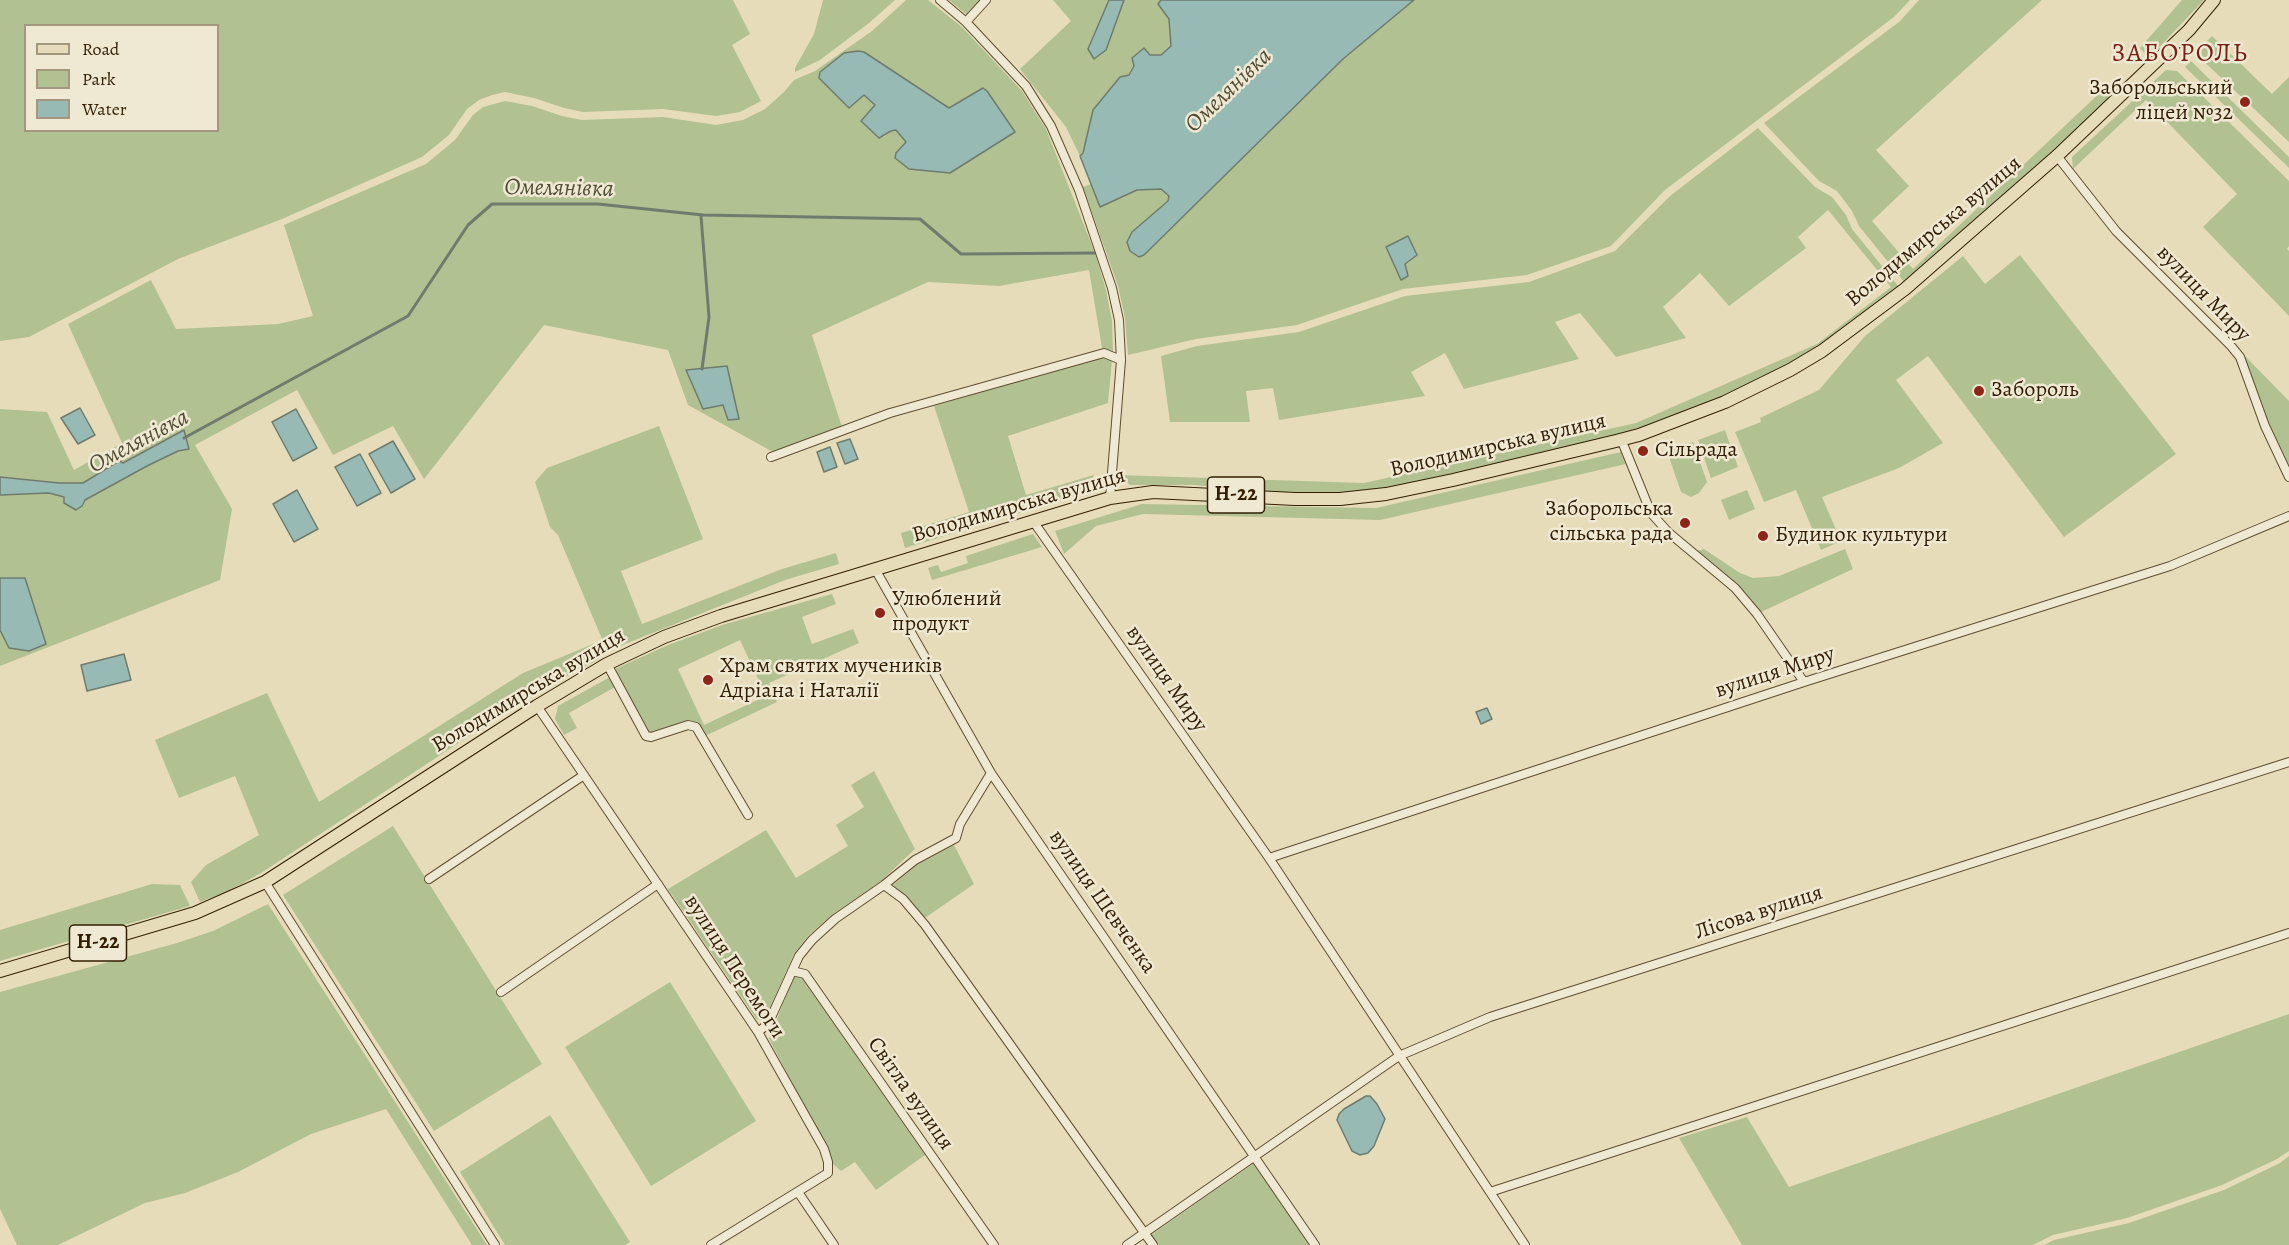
<!DOCTYPE html>
<html>
<head>
<meta charset="utf-8">
<style>
	body { margin:0 }
	#map { position:relative; width:2289px; height:1245px; overflow:hidden; background:#e7dcb9; font-family:Alegreya,serif }
	canvas { display:block }
	.legend { position:absolute; left:24px; top:24px; width:195px; height:108px; box-sizing:border-box; background:#efe8d2; border:2px solid #a3977f; margin:0; padding:8px 10px; list-style:none; font-size:18px; color:#321e02 }
	.legend li { display:flex; align-items:center; gap:12px; height:30px }
	.legend b { width:30px; border:2px solid #a3977f }
</style>
</head>
<body>
<div id="map">
<canvas width="2289" height="1245"></canvas>
<ul class="legend">
<li><b style="height:8px;background:#e7dcb9"></b>Road</li>
<li><b style="height:16px;background:#b1c192"></b>Park</li>
<li><b style="height:16px;background:#97bab4"></b>Water</li>
</ul>
</div>
<script>
const ctx = document.querySelector('canvas').getContext('2d');
ctx.lineJoin = 'round';
function paint(path, color) { ctx.fillStyle = color; ctx.fill(path, 'evenodd'); }
const poly = rows => new Path2D(rows.map(r => 'M' + r).join(''));
function trace(path, color, width, dash) { ctx.strokeStyle = color; ctx.lineWidth = width; ctx.lineCap = dash ? 'butt' : 'round'; ctx.setLineDash(dash || []); ctx.stroke(path); }
function write(font, color, halo, rows, align = 'center') {
  ctx.font = font + ' Alegreya,serif'; ctx.lineWidth = 5; ctx.setLineDash([]); ctx.textBaseline = 'middle'; ctx.strokeStyle = halo; ctx.fillStyle = color; for (const [text, x, y, turn = 0] of rows) {
    ctx.save(); ctx.translate(x, y); ctx.rotate((+turn || 0) * Math.PI / 180); ctx.textAlign = isNaN(turn) ? turn : align; if (halo) ctx.strokeText(text, 0, 0); ctx.fillText(text, 0, 0); ctx.restore();
  }
}
const green = poly([
	[0,0,733,0,750,34,732,45,761,101,740,112,716,116,663,109,583,112,564,108,534,98,505,92,492,95,479,100,467,109,449,135,422,157,282,219,178,259,29,337,0,341],
	[26,26,218,26,218,130,26,130],
	[823,0,895,0,869,23,820,60,795,72,795,68,814,34],
	[906,0,928,0,962,27,1022,91,1046,129,1095,253,1106,290,1112,321,1113,351,1102,348,1089,270,999,286,928,282,812,335,842,427,773,452,688,405,668,350,544,325,424,479,393,426,333,455,297,390,195,445,232,509,220,580,0,666,0,630,9,648,25,578,0,578,0,409,47,412,74,470,122,443,68,324,151,280,176,329,278,324,313,316,284,225,426,164,455,140,473,115,483,107,505,101,532,106,562,116,582,120,663,117,716,125,743,120,765,109,784,92,794,80,815,71,872,31],
	[864,52,949,108,950,173,909,169,896,153,906,142,896,130,891,131,884,137,861,121,876,106,864,95,849,108],
	[702,369,739,418,728,420,723,405,687,370],
	[949,0,980,0,967,15],
	[1053,0,1109,0,1088,48,1106,50,1124,0,1161,0,1159,4,1169,19,1171,46,1161,55,1150,55,1134,66,1080,156,1066,127,1020,69,1071,21],
	[1414,0,1910,0,1894,17,1665,190,1611,246,1527,275,1403,289,1297,325,1196,339,1128,355,1125,318,1118,286,1083,187,1091,184,1100,207,1137,190,1161,189,1169,196,1168,201,1132,232],
	[1919,0,2042,0,1876,150,1909,186,1872,221,1913,269,2106,87,2112,95,2053,151,1905,283,1859,226,1852,211,1837,191,1819,181,1764,123,1899,22],
	[2182,0,2204,0,2149,58,2140,48],
	[2212,36,2272,94,2289,77,2289,142,2195,53],
	[2191,61,2289,157,2289,168,2185,67],
	[2166,70,2177,71,2289,181,2289,246,2287,249,2289,251,2289,316,2203,227,2237,194,2146,100,2073,169,2072,157],
	[1758,128,1815,187,1832,197,1846,215,1852,229,1899,287,1819,348,1759,383,1637,431,1414,483,1361,492,1295,494,1194,485,1130,485,1118,475,1364,483,1636,423,1817,344,1891,287,1828,210,1798,237,1806,248,1729,306,1700,273,1663,307,1686,338,1616,357,1580,313,1555,322,1579,359,1464,389,1445,353,1411,372,1425,396,1279,420,1273,388,1246,391,1250,422,1170,422,1161,356,1197,346,1299,332,1405,296,1529,282,1615,251,1670,196],
	[2020,255,2176,454,2064,537,1928,356,1896,380,1943,443,1899,468,1822,497,1841,541,1821,550,1796,490,1764,502,1735,432,1761,422,1760,418,1819,390,1865,336,1963,256,1985,284],
	[2244,355,2289,401,2289,469,2269,424],
	[1103,356,1112,360,1108,403,1008,436,1026,495,1094,475,1088,492,905,548,901,533,969,512,934,406],
	[659,426,703,539,621,571,642,624,782,569,836,553,839,564,785,580,615,648,605,646,558,535,550,527,535,482,547,468],
	[1725,430,1738,467,1711,478,1698,440],
	[1693,442,1707,482,1699,493,1691,497,1681,492,1667,451],
	[1621,452,1626,464,1380,520,1143,514,1096,526,1064,554,1055,531,1142,504,1376,508],
	[1747,490,1755,509,1729,520,1721,500],
	[1033,534,1042,547,932,580,928,568,938,565,941,572,968,563,966,556],
	[1704,549,1740,573,1753,578,1779,576,1845,549,1853,569,1761,612,1738,585,1697,551],
	[832,594,836,604,802,617,812,644,853,629,859,643,769,683,777,702,705,736,698,723,688,720,648,733,615,669,668,645,725,624],
	[740,640,766,696,704,725,678,669],
	[593,644,599,659,527,698,261,873,229,891,200,902,191,882,206,865,259,835,235,776,179,798,155,740,267,693,319,802,523,673],
	[610,677,615,687,569,713,577,728,564,735,555,719,558,706],
	[874,771,915,849,881,881,832,915,808,936,794,954,766,1016,757,1020,668,889,766,830,796,878,848,846,836,825,864,807,851,785],
	[393,826,542,1064,434,1131,283,895],
	[954,845,974,884,925,918,906,896,892,886,918,864],
	[152,884,180,885,190,906,0,961,0,930],
	[268,904,487,1245,472,1245,386,1109,311,1134,238,1172,185,1193,145,1203,58,1245,17,1245,0,1209,0,992,177,943,213,931],
	[794,976,802,978,925,1155,876,1190,855,1162,841,1171,832,1163,828,1151,769,1039],
	[670,982,756,1121,651,1186,565,1047],
	[2289,1014,2289,1151,2277,1159,2222,1185,2127,1218,2053,1235,2033,1245,1742,1245,1679,1138,1747,1117,1789,1187],
	[550,1115,630,1242,625,1245,505,1245,460,1172],
	[2289,1156,2289,1245,2044,1245,2054,1240,2129,1223,2224,1190,2280,1163],
	[1254,1163,1309,1245,1159,1245,1151,1235]
]);
const water = poly([
	[1109,0,1124,0,1106,50,1094,59,1088,49,1109,0],
	[1161,0,1414,0,1343,59,1144,255,1139,257,1130,251,1127,242,1132,232,1168,201,1169,196,1161,189,1137,190,1100,207,1080,156,1083,153,1093,110,1120,77,1129,75,1134,66,1132,58,1144,48,1150,55,1161,55,1171,46,1169,19,1158,4,1161,0],
	[858,51,864,52,949,108,983,88,987,91,1015,132,950,173,909,169,895,158,896,153,906,142,896,130,891,131,879,138,861,121,875,105,864,95,849,108,819,78,820,72,844,53,858,51],
	[1408,236,1417,255,1405,264,1408,276,1401,280,1386,247,1408,236],
	[727,366,739,419,728,420,723,405,703,409,686,370,727,366],
	[80,408,95,435,78,444,61,418,80,408],
	[296,409,317,448,293,461,272,422,296,409],
	[184,430,189,449,178,451,147,466,85,500,82,506,76,510,64,503,64,497,49,493,0,495,0,477,59,483,83,483,119,461,123,463,184,430],
	[850,439,858,459,845,464,837,443,850,439],
	[393,441,415,479,391,493,369,454,393,441],
	[830,447,837,467,824,472,817,452,830,447],
	[360,454,381,493,357,506,335,467,360,454],
	[297,490,318,529,294,542,273,504,297,490],
	[0,578,25,578,46,644,29,651,9,648,0,630,0,578],
	[124,654,131,680,87,691,81,665,124,654],
	[1487,708,1492,719,1481,724,1476,712,1487,708],
	[1366,1096,1370,1096,1377,1104,1385,1119,1374,1146,1368,1153,1360,1155,1352,1151,1337,1120,1339,1114,1344,1109,1366,1096]
]);
const stream = poly([
	[701,216,709,317,702,369],
	[184,438,408,316,468,225,492,204,598,204,703,215,920,219,961,254,1095,253]
]);
const street = poly([
	[940,0,966,22,1026,86,1051,126,1079,190,1112,288,1119,320,1121,360,1110,498],
	[966,22,986,0],
	[2057,156,2116,231,2231,346,2240,357,2265,426,2289,477],
	[1621,439,1651,513,1668,532,1735,588,1757,614,1804,682],
	[771,457,890,413,1104,353,1121,360],
	[1033,521,1269,858,1525,1245],
	[875,569,991,773,1315,1245],
	[607,664,646,736,651,737,688,725,696,727,748,815],
	[537,706,758,1032,824,1149,828,1162,828,1173,711,1245],
	[1269,858,1804,682,2170,566,2289,516],
	[429,879,584,775],
	[265,882,495,1245],
	[884,885,903,899,925,925,1153,1245],
	[792,971,805,974,994,1245],
	[501,992,658,884],
	[758,1032,768,1024,799,956,812,940,835,919,884,885,915,860,956,838,960,824,991,773],
	[798,1192,834,1245],
	[1490,1192,2289,933],
	[1127,1245,1399,1056,1490,1017,2289,762]
]);
const primary = poly([
	[0,971,195,913,265,882,537,706,607,664,664,637,721,616,1110,498,1153,492,1295,499,1340,499,1386,494,1453,480,1616,441,1639,435,1725,402,1790,370,1822,351,1905,289,2057,156,2189,30,2214,0]
]);
const markers = [
	[2245,102,6,"#8f2418"],
	[1979,391,6,"#8f2418"],
	[1643,451,6,"#8f2418"],
	[1685,523,6,"#8f2418"],
	[1763,536,6,"#8f2418"],
	[880,613,6,"#8f2418"],
	[708,680,6,"#8f2418"]
];
const shields = [
	[1236,495,57],
	[98,943,57]
];
const shieldNames = [
	["Н-22",1236,495],
	["Н-22",98,943]
];
const poiNames = [
	["Заборольський",2233,89,"right"],
	["ліцей №32",2233,114,"right"],
	["Забороль",1991,391],
	["Сільрада",1655,451],
	["Заборольська",1673,510,"right"],
	["сільська рада",1673,535,"right"],
	["Будинок культури",1775,536],
	["Улюблений",892,600],
	["продукт",892,625],
	["Храм святих мучеників",720,667],
	["Адріана і Наталії",720,692]
];
const streetNames = [
	["Володимирська вулиця",1934,232,-40],
	["вулиця Миру",2203,294,46],
	["Володимирська вулиця",1498,446,-13],
	["Володимирська вулиця",1019,506,-16],
	["вулиця Миру",1775,673,-18],
	["вулиця Миру",1166,679,55],
	["Володимирська вулиця",529,691,-31],
	["вулиця Шевченка",1102,902,55],
	["Лісова вулиця",1759,913,-18],
	["вулиця Перемоги",734,967,57],
	["Світла вулиця",910,1094,55]
];
const waterNames = [
	["Омелянівка",1229,91,-44],
	["Омелянівка",559,189,1],
	["Омелянівка",139,442,-28]
];
const quarterNames = [
	["ЗАБОРОЛЬ",2180,55]
];
paint(green, '#b1c192');
paint(water, '#97bab4');
trace(water, '#6f7c6d', 1.5);
trace(stream, '#6f7c6d', 3);
trace(street, '#5f4e30', 10);
trace(primary, '#321e02', 14);
trace(street, '#efe8d2', 8);
trace(primary, '#e7dcb9', 12);
for (const [x, y, r, color] of markers) { const dot = new Path2D(); dot.arc(x, y, r, 0, 2 * Math.PI); ctx.fillStyle = color; ctx.fill(dot); trace(dot, '#efe8d2', 2); }
for (const [x, y, w] of shields) { const box = new Path2D(); box.roundRect(x - w / 2, y - 18, w, 36, 4.5); ctx.fillStyle = '#efe8d2'; ctx.fill(box); trace(box, '#321e02', 1.5); }
write('bold 21px', '#321e02', null, shieldNames);
write('22px', '#321e02', '#efe8d2', poiNames, 'left');
write('22px', '#321e02', '#efe8d2', streetNames);
write('italic 24px', '#504d37', '#efe8d2', waterNames);
ctx.letterSpacing = '1.5px';
write('26px', '#7a1f14', '#efe8d2', quarterNames);
ctx.letterSpacing = '0px';
</script>
</body>
</html>
